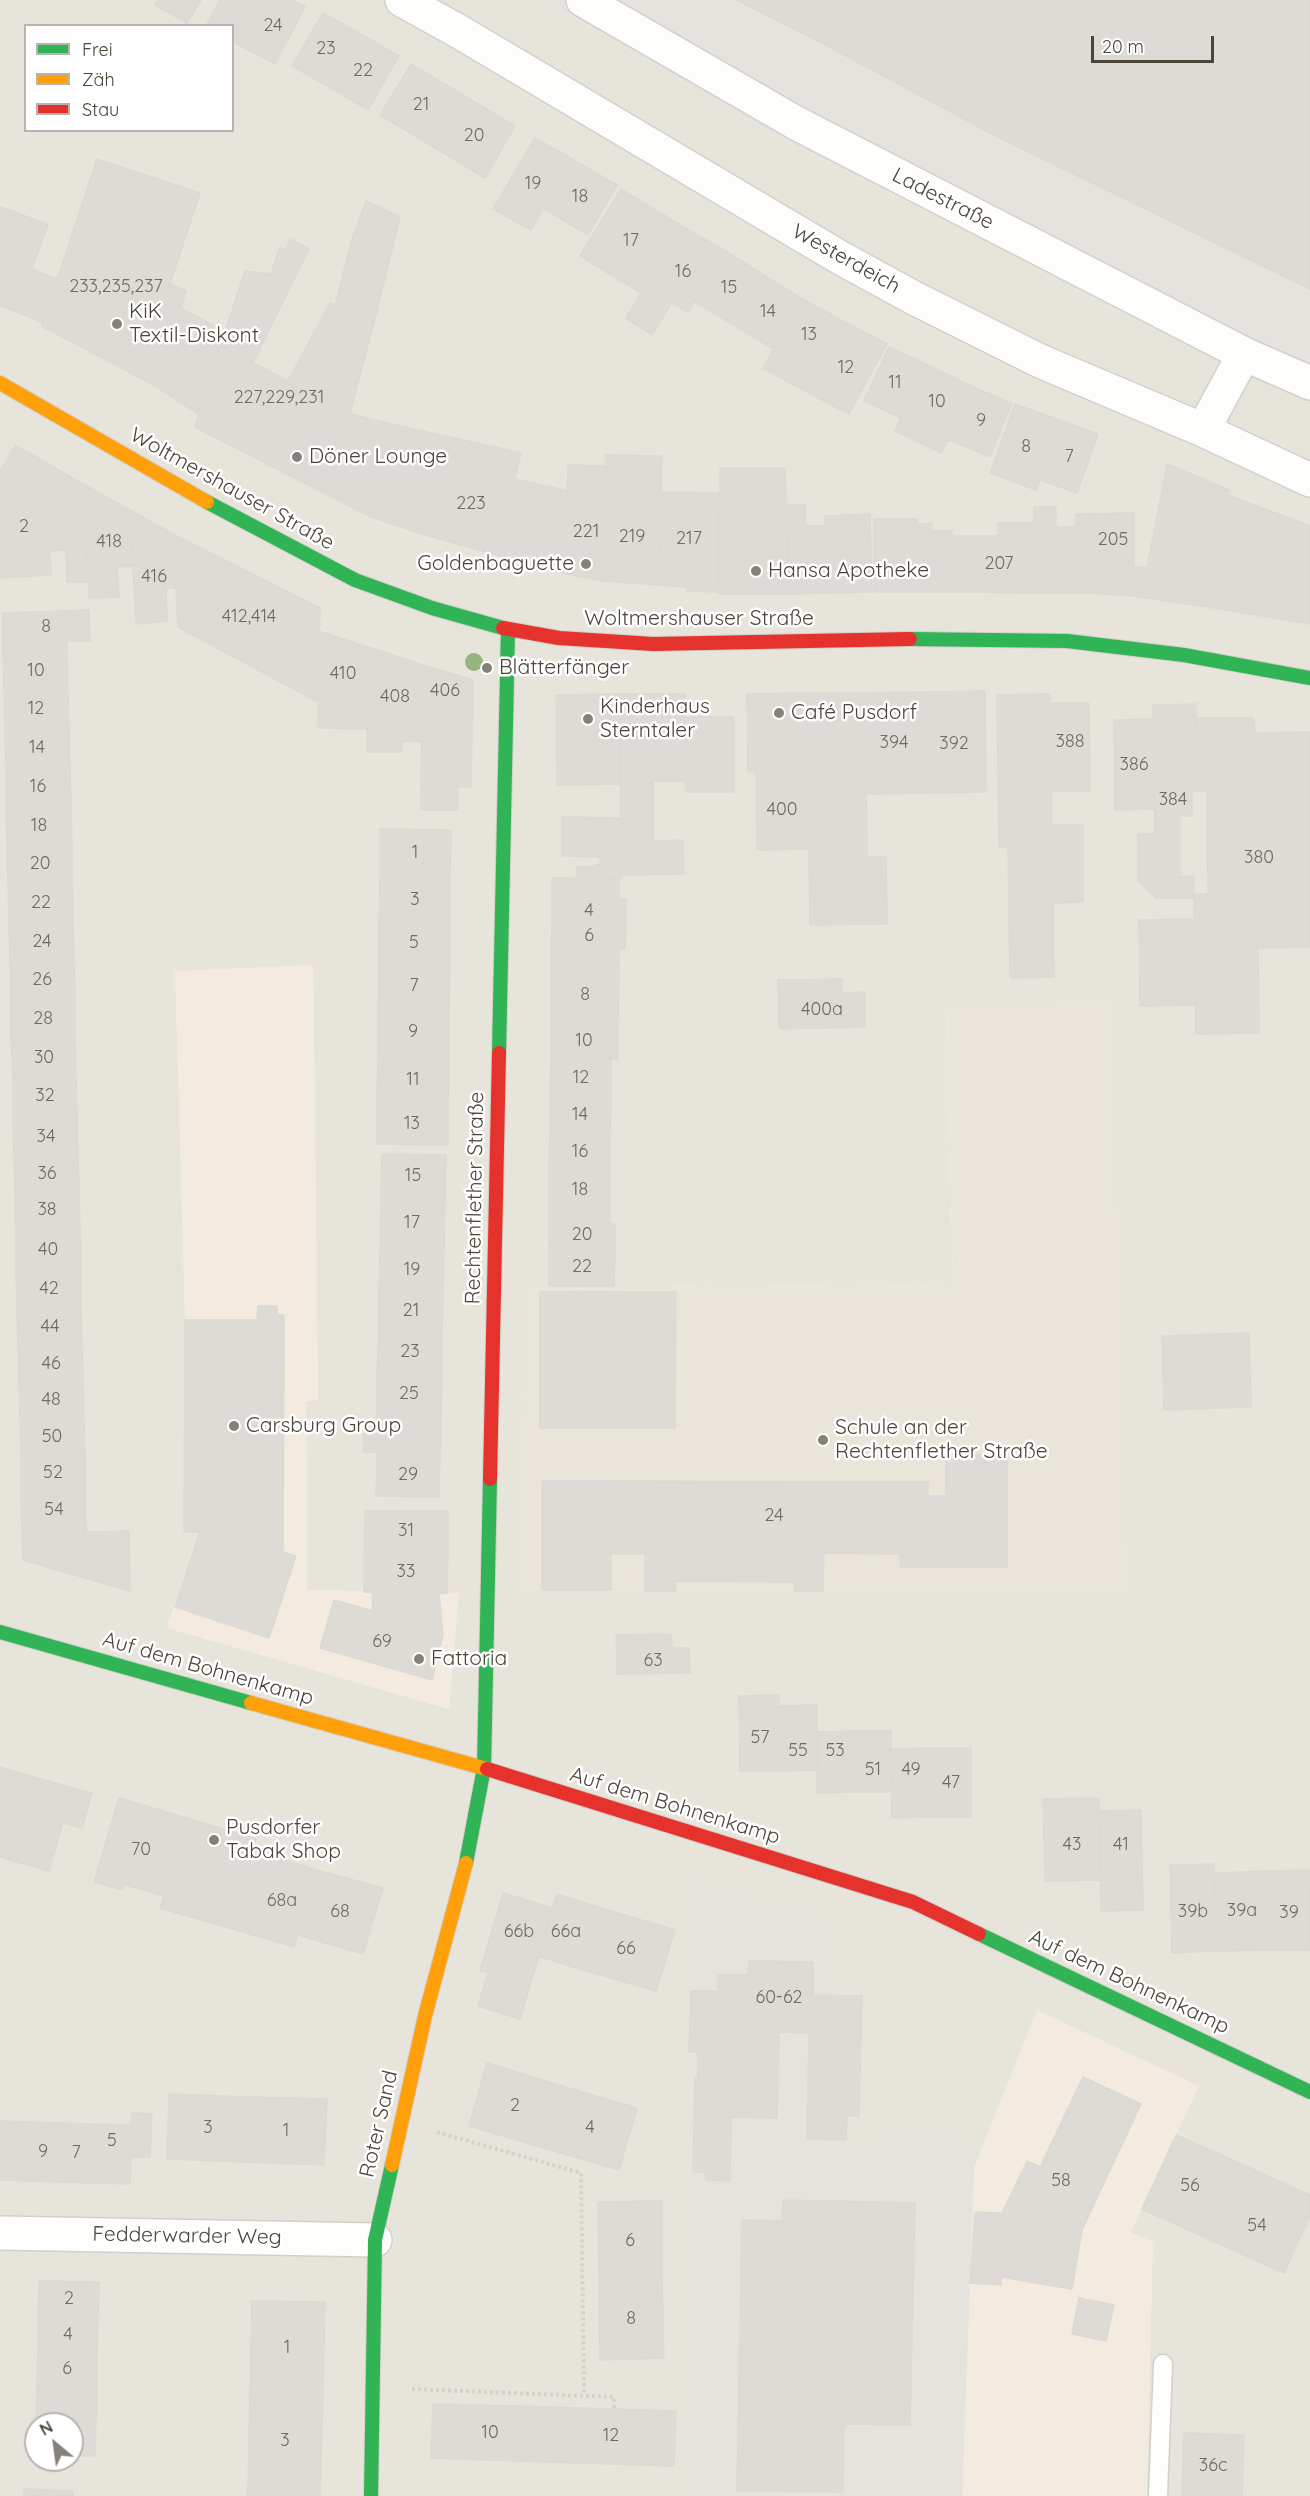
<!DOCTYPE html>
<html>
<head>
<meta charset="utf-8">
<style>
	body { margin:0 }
	#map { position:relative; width:1310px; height:2496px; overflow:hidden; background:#f4f2ee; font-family:Quicksand,sans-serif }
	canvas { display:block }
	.legend { position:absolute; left:24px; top:24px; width:210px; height:108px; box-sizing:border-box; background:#fff; border:2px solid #b7b4b0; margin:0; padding:8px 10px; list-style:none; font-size:18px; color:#4b4439 }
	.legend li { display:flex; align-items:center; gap:12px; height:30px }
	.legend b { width:30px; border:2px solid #b7b4b0 }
	.north { position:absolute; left:24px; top:2412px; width:60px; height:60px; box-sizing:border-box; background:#fff; border:2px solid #b7b4b0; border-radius:50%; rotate:331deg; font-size:16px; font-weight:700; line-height:24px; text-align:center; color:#4b4439 }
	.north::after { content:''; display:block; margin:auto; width:21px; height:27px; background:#868178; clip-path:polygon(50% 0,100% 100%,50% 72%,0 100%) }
	.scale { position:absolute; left:1091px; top:36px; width:123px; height:27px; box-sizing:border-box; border:3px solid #4b4439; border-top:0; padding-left:8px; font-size:18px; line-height:21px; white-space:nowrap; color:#4b4439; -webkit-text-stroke:4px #fff; paint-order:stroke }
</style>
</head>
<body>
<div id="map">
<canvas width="1310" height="2496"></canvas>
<ul class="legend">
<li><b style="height:8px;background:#30b455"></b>Frei</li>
<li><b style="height:8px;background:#ff9f0a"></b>Zäh</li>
<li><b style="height:8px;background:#e5322d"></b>Stau</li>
</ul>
<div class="north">N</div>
<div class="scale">20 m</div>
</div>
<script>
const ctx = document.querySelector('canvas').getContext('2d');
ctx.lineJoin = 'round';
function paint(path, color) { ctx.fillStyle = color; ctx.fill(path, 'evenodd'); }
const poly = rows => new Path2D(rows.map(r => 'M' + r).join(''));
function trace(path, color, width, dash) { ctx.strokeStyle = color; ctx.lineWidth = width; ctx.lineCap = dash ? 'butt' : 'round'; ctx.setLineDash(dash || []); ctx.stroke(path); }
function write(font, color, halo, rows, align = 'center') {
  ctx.font = font + ' Quicksand,sans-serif'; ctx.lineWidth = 5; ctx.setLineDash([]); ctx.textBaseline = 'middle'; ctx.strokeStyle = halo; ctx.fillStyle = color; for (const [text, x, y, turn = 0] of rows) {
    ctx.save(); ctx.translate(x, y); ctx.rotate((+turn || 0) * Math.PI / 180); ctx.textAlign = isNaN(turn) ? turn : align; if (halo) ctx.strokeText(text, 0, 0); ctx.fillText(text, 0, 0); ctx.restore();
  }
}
const residential = poly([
	[0,0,544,0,779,138,1231,360,1310,394,1310,2496,0,2496],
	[26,26,232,26,232,130,26,130],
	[313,965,318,1399,306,1401,307,1590,458,1593,449,1709,167,1627,200,1532,184,1531,185,1320],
	[947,1008,1125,1594,526,1289,953,1285],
	[36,2424,72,2424,72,2460,36,2460]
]);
const commercial = poly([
	[313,965,318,1400,306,1401,307,1590,459,1593,449,1709,167,1628,200,1532,184,1532,185,1320,175,971],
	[1037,2010,1199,2086,1131,2232,1153,2242,1147,2496,962,2496,974,2167]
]);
const industrial = poly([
	[544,0,1310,0,1310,394,1231,360,779,138],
	[691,1880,833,1925,834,2142,956,2139,979,2154,974,2167,962,2496,697,2496]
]);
const education = poly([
	[1111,1002,1125,1594,523,1592,525,1289,953,1285,947,1008]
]);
const building = poly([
	[158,0,201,0,187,23,155,5,158,0],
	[220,0,266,0,241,46,232,41,232,26,206,26,220,0],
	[266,0,292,0,305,7,275,64,241,46,266,0],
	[737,0,843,0,822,43,737,0],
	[843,0,1310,0,1310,289,996,136,822,43,843,0],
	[323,13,359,33,328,86,292,66,323,13],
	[359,33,399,56,368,110,328,86,359,33],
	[411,64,463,95,432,146,380,115,411,64],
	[463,95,515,126,485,178,432,146,463,95],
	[535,138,572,159,531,230,493,209,535,138],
	[97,159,200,193,170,284,186,291,181,308,225,332,199,414,150,383,42,326,97,159],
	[572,159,617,185,588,235,543,208,572,159],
	[621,189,682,226,641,293,580,256,621,189],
	[366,201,400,217,375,319,335,306,351,242,366,201],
	[0,207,8,209,0,230,0,207],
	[8,209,48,225,32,269,57,279,43,322,0,306,0,230,8,209],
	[682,226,725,251,688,312,672,302,652,335,626,318,682,226],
	[290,239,309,249,253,363,221,346,225,332,245,271,271,274,280,247,285,251,290,239],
	[725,251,764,275,734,325,694,301,725,251],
	[764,275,801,298,774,349,734,325,764,275],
	[801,298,843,321,805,391,763,368,801,298],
	[330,303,375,319,328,495,195,427,221,346,288,381,330,303],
	[843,321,887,344,849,414,805,391,843,321],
	[889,347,926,364,901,418,864,401,889,347],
	[926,364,973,387,942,453,895,431,926,364],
	[973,387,1012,403,990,457,948,439,973,387],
	[1015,404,1062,421,1036,490,990,473,1015,404],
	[350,414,391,424,371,517,328,495,350,414],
	[1062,421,1098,434,1077,493,1040,480,1062,421],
	[391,424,521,453,515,479,568,491,566,574,425,535,371,517,391,424],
	[15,445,64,473,47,503,51,575,1,578,0,472,15,445],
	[606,455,662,456,659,585,604,581,606,455],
	[1167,464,1229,490,1208,607,1134,596,1134,566,1147,568,1167,464],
	[568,465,606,466,604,581,566,574,568,465],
	[720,468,785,468,789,594,719,594,720,468],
	[64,473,99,493,85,518,89,582,67,582,66,550,50,551,47,503,64,473],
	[661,492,719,493,718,592,687,591,687,587,659,585,661,492],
	[99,493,130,510,133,566,117,567,119,597,89,598,85,518,99,493],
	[1228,495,1310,526,1310,624,1208,607,1228,495],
	[787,505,805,505,805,526,825,526,827,593,789,594,787,505],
	[1034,507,1056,507,1055,593,1018,593,1018,523,1034,523,1034,507],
	[130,510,173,534,176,588,166,588,167,621,136,624,130,510],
	[1134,513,1134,596,1091,593,1091,514,1134,513],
	[870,514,872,592,827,593,825,516,870,514],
	[1076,514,1091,514,1091,593,1055,593,1056,527,1075,527,1076,514],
	[874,519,917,519,917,592,874,592,874,519],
	[932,523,932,531,952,531,952,536,979,536,979,592,917,592,917,524,932,523],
	[998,523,1018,523,1018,593,979,592,979,536,998,536,998,523],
	[173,534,320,608,318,702,178,627,173,534],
	[89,610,90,641,67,641,67,651,3,652,3,613,89,610],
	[319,631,368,647,367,729,318,728,319,631],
	[368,647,423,665,422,742,402,741,402,752,367,752,368,647],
	[67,651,68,689,4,691,3,652,67,651],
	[423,665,473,680,471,787,421,786,423,665],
	[68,689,69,728,5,730,4,691,68,689],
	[985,691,986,792,924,793,922,692,985,691],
	[922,692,924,793,866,794,865,693,922,692],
	[807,693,865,693,867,857,886,857,887,924,810,925,807,693],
	[807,693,809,849,757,850,756,771,748,772,747,694,807,693],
	[620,694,685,694,686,781,653,781,653,841,683,840,684,874,621,875,620,694],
	[620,694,620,784,557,785,556,695,620,694],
	[1050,694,1054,977,1010,978,1008,847,999,847,997,695,1050,694],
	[1050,703,1089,703,1090,791,1051,791,1050,703],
	[1196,704,1197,791,1192,791,1192,816,1180,816,1180,877,1194,876,1194,898,1156,898,1153,705,1196,704],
	[685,717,734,717,734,792,686,792,685,717],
	[1196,718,1254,718,1255,733,1310,732,1310,947,1258,948,1259,1033,1196,1034,1194,894,1208,894,1207,791,1197,791,1196,718],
	[1153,719,1154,809,1115,810,1114,720,1153,719],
	[69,728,70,767,6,768,5,730,69,728],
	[70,767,71,806,6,807,6,768,70,767],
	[421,786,458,786,458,810,421,810,421,786],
	[71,806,72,844,7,845,6,807,71,806],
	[562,817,621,818,621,878,577,878,577,867,592,867,601,863,600,857,562,856,562,817],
	[1052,825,1083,825,1083,902,1053,903,1052,825],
	[380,829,451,830,450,877,380,877,380,829],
	[1138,834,1154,834,1156,898,1138,881,1138,834],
	[72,844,72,883,8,884,7,845,72,844],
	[380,877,450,877,450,924,379,923,380,877],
	[552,878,619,879,619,899,626,899,626,924,552,923,552,878],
	[72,883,73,921,9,923,8,884,72,883],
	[1194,919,1195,1005,1140,1006,1139,920,1194,919],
	[73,921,74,960,10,962,9,923,73,921],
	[379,923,450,924,450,963,379,962,379,923],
	[552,923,626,924,625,949,619,949,619,966,551,966,552,923],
	[74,960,75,999,11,1000,10,962,74,960],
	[379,962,450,963,449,1009,378,1008,379,962],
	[551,966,619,966,618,1024,551,1023,551,966],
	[842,979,842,993,865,992,865,1027,779,1029,778,980,842,979],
	[75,999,75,1037,11,1039,11,1000,75,999],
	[378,1008,449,1009,449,1056,378,1056,378,1008],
	[551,1023,618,1024,618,1059,551,1059,551,1023],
	[75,1037,76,1076,13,1078,11,1039,75,1037],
	[378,1056,449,1056,448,1104,377,1103,378,1056],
	[551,1059,611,1059,611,1096,550,1096,551,1059],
	[76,1076,77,1115,13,1117,13,1078,76,1076],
	[550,1096,611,1096,610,1134,550,1133,550,1096],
	[377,1103,448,1104,448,1145,377,1144,377,1103],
	[77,1115,78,1156,14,1158,13,1117,77,1115],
	[550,1133,610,1134,610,1171,549,1170,550,1133],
	[382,1154,446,1155,445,1198,381,1196,382,1154],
	[78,1156,79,1190,15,1191,14,1158,78,1156],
	[549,1170,610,1171,610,1209,549,1208,549,1170],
	[79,1190,80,1229,16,1231,15,1191,79,1190],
	[381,1196,445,1198,444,1249,380,1248,381,1196],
	[549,1208,610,1209,610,1224,615,1224,615,1248,549,1247,549,1208],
	[80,1229,81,1269,16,1270,16,1231,80,1229],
	[549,1247,615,1248,614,1286,549,1286,549,1247],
	[380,1248,444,1249,443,1291,379,1290,380,1248],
	[81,1269,81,1308,17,1310,16,1270,81,1269],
	[379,1290,443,1291,442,1332,379,1331,379,1290],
	[540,1292,676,1292,675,1428,540,1428,540,1292],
	[258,1306,277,1306,277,1315,284,1315,283,1552,296,1556,269,1638,175,1607,200,1532,184,1532,185,1320,257,1320,258,1306],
	[81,1308,82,1345,18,1346,17,1310,81,1308],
	[379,1331,442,1332,442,1374,377,1373,379,1331],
	[1249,1333,1251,1407,1164,1410,1162,1336,1249,1333],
	[82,1345,83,1381,19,1383,18,1346,82,1345],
	[377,1373,442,1374,441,1416,377,1415,377,1373],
	[83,1381,84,1418,20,1419,19,1383,83,1381],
	[377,1415,441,1416,440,1453,363,1452,364,1432,377,1432,377,1415],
	[84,1418,85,1454,21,1456,20,1419,84,1418],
	[377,1452,440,1453,439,1497,376,1496,377,1452],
	[85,1454,85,1491,21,1492,21,1456,85,1454],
	[946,1455,1007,1455,1007,1567,900,1567,900,1554,824,1553,823,1591,794,1591,795,1582,675,1581,676,1591,645,1591,645,1554,611,1554,611,1590,542,1590,542,1481,928,1482,928,1496,946,1496,946,1455],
	[85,1491,86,1527,22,1529,21,1492,85,1491],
	[365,1511,448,1511,448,1552,364,1551,365,1511],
	[86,1527,86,1532,129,1531,130,1591,23,1560,22,1529,86,1527],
	[364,1551,448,1552,447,1593,364,1592,364,1551],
	[372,1592,439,1593,443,1635,432,1680,320,1648,334,1600,373,1611,372,1592],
	[671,1634,672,1648,689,1648,690,1673,617,1674,616,1635,671,1634],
	[779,1695,780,1771,740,1771,739,1696,779,1695],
	[817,1705,817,1770,780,1771,779,1706,817,1705],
	[854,1731,891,1731,892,1792,854,1792,854,1731],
	[854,1731,854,1792,817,1793,817,1732,854,1731],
	[930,1748,971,1748,971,1817,931,1817,930,1748],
	[930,1748,931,1817,892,1818,891,1749,930,1748],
	[0,1767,34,1777,10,1860,0,1857,0,1767],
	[34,1777,73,1788,49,1871,10,1860,34,1777],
	[73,1788,92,1793,82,1828,63,1823,73,1788],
	[119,1798,187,1818,164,1896,123,1884,122,1890,94,1882,119,1798],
	[1099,1798,1101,1880,1045,1881,1043,1799,1099,1798],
	[1141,1810,1143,1910,1101,1911,1099,1811,1141,1810],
	[187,1818,256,1839,253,1850,269,1855,246,1933,160,1908,187,1818],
	[269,1855,317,1870,294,1947,246,1933,269,1855],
	[1214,1864,1216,1951,1172,1953,1170,1865,1214,1864],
	[317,1870,383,1888,363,1954,298,1935,317,1870],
	[1309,1870,1310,1950,1269,1950,1267,1871,1309,1870],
	[1267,1871,1269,1950,1216,1951,1215,1873,1267,1871],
	[503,1893,553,1908,520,2019,478,2006,488,1973,480,1971,503,1893],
	[557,1894,595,1906,576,1968,538,1956,557,1894],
	[595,1906,675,1930,656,1991,576,1968,595,1906],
	[749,1961,813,1962,813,1995,862,1996,859,2116,847,2116,846,2140,807,2139,809,2033,779,2032,777,2118,731,2117,730,2181,706,2180,706,2172,693,2172,695,2078,698,2078,698,2052,689,2052,691,1991,718,1991,718,1975,748,1975,749,1961],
	[487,2063,562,2086,544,2148,469,2126,487,2063],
	[1083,2077,1141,2104,1082,2230,1072,2289,1001,2277,1001,2285,970,2283,975,2212,1002,2213,1027,2161,1040,2167,1083,2077],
	[562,2086,637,2108,619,2170,544,2148,562,2086],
	[169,2094,248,2097,246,2162,167,2159,169,2094],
	[248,2097,327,2099,324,2165,246,2162,248,2097],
	[132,2113,152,2114,150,2157,130,2157,132,2113],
	[0,2121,27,2122,25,2181,0,2180,0,2121],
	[27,2122,60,2123,59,2182,25,2181,27,2122],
	[60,2123,94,2124,92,2183,59,2182,60,2123],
	[94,2124,132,2125,130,2184,92,2183,94,2124],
	[1176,2135,1237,2162,1204,2237,1142,2209,1176,2135],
	[1237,2162,1310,2195,1310,2216,1284,2273,1204,2237,1237,2162],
	[783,2200,915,2203,910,2425,844,2424,843,2492,737,2491,742,2220,782,2221,783,2200],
	[662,2201,662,2279,599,2281,598,2202,662,2201],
	[662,2279,664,2358,600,2360,599,2281,662,2279],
	[39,2281,99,2282,98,2318,38,2317,39,2281],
	[1079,2298,1114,2305,1106,2341,1072,2334,1079,2298],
	[252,2301,325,2302,323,2395,250,2393,252,2301],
	[38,2317,98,2318,97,2353,38,2351,38,2317],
	[38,2351,97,2353,97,2388,37,2386,38,2351],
	[37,2386,97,2388,96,2421,36,2420,37,2386],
	[250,2393,323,2395,320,2488,248,2487,250,2393],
	[433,2404,548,2407,547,2462,431,2458,433,2404],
	[548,2407,676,2411,674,2466,547,2462,548,2407],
	[36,2420,96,2421,95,2456,72,2456,72,2424,36,2424,36,2455,36,2420],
	[1184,2433,1244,2435,1242,2496,1182,2496,1184,2433],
	[248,2487,320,2488,320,2496,247,2496,248,2487],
	[24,2489,73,2491,73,2496,24,2496,24,2489]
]);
const path = poly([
	[437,2132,581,2173,584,2395],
	[412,2389,614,2397,614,2409]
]);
const lane = poly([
	[1158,2496,1163,2364]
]);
const street = poly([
	[402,0,458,31,839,257,914,298,1040,361,1203,430,1310,480],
	[583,0,796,123,1244,354,1310,383],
	[1203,430,1244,354],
	[0,2233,375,2240]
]);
const fast = poly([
	[207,502,355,580,432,608,503,628],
	[910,639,1067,641,1184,655,1310,678],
	[499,1053,508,629],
	[0,1632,251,1703],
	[466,1863,484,1768,490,1479],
	[979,1934,1310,2092],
	[371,2496,375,2240,392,2165]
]);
const slow = poly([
	[0,383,207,502],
	[251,1703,487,1769],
	[392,2165,425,2016,466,1863]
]);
const jam = poly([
	[503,628,559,638,653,644,910,639],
	[490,1479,499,1053],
	[487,1769,913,1902,979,1934]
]);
const trees = [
	[474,662]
];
const markers = [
	[117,324,6,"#868178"],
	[297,457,6,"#868178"],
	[586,564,6,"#868178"],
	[756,571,6,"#868178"],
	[487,668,6,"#868178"],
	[779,713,6,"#868178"],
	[588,719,6,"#868178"],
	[234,1426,6,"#868178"],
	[823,1440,6,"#868178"],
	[419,1659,6,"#868178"],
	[214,1840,6,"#868178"]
];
const numberNames = [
	["24",273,26],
	["23",326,49],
	["22",363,71],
	["21",421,105],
	["20",474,136],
	["19",533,184],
	["18",580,197],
	["17",631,241],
	["16",683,272],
	["233,235,237",116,287],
	["15",729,288],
	["14",768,312],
	["13",809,335],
	["12",846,368],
	["11",895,383],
	["227,229,231",279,398],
	["10",937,402],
	["9",981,421],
	["8",1026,447],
	["7",1069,457],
	["223",471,504],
	["2",24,527],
	["221",586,532],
	["219",632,537],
	["217",689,539],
	["205",1113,540],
	["418",109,542],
	["207",999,564],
	["416",154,577],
	["412,414",249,617],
	["8",46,627],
	["10",36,671],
	["410",343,674],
	["406",445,691],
	["408",395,697],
	["12",36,709],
	["388",1070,742],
	["394",894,743],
	["392",954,744],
	["14",37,748],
	["386",1134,765],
	["16",38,787],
	["384",1173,800],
	["400",782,810],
	["18",39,826],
	["1",415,853],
	["380",1259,858],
	["20",40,864],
	["3",415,900],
	["22",41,903],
	["4",589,911],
	["6",589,936],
	["24",42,942],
	["5",414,943],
	["26",42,980],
	["7",414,986],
	["8",585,995],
	["400a",822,1010],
	["28",43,1019],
	["9",413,1032],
	["10",584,1041],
	["30",44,1058],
	["12",581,1078],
	["11",413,1080],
	["32",45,1096],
	["14",580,1115],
	["13",412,1124],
	["34",46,1137],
	["16",580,1152],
	["36",47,1174],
	["15",413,1176],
	["18",580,1190],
	["38",47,1210],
	["17",412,1223],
	["20",582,1235],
	["40",48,1250],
	["22",582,1267],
	["19",412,1270],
	["42",49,1289],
	["21",411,1311],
	["44",50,1327],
	["23",410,1352],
	["46",51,1364],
	["25",409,1394],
	["48",51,1400],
	["50",52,1437],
	["52",53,1473],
	["29",408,1475],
	["54",54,1510],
	["24",774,1516],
	["31",406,1531],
	["33",406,1572],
	["69",382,1642],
	["63",653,1661],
	["57",760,1738],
	["55",798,1751],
	["53",835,1751],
	["51",873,1770],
	["49",911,1770],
	["47",951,1783],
	["43",1072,1845],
	["41",1121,1845],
	["70",141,1850],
	["68a",282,1901],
	["39a",1242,1911],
	["68",340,1912],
	["39b",1193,1912],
	["39",1289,1913],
	["66b",519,1932],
	["66a",566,1932],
	["66",626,1949],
	["60-62",779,1998],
	["2",515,2106],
	["3",208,2128],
	["4",590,2128],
	["1",286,2131],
	["5",112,2141],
	["9",43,2152],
	["7",76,2153],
	["58",1061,2181],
	["56",1190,2186],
	["54",1257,2226],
	["6",630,2241],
	["2",69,2299],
	["8",631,2319],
	["4",68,2335],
	["1",287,2348],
	["6",67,2369],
	["10",490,2433],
	["12",611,2436],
	["3",285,2441],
	["36c",1213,2466]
];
const streetNames = [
	["Ladestraße",943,199,27],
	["Westerdeich",846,259,29],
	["Woltmershauser Straße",232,489,29],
	["Woltmershauser Straße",699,619],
	["Rechtenflether Straße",475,1198,-89],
	["Auf dem Bohnenkamp",208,1669,16],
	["Auf dem Bohnenkamp",675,1806,17],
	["Auf dem Bohnenkamp",1129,1982,25],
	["Roter Sand",379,2124,-77],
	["Fedderwarder Weg",187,2236,1]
];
const poiNames = [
	["KiK",129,312],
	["Textil-Diskont",129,336],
	["Döner Lounge",309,457],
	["Goldenbaguette",574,564,"right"],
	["Hansa Apotheke",768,571],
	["Blätterfänger",499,668],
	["Kinderhaus",600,707],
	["Sterntaler",600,731],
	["Café Pusdorf",791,713],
	["Carsburg Group",246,1426],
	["Schule an der",835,1428],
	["Rechtenflether Straße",835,1452],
	["Fattoria",431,1659],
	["Pusdorfer",226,1828],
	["Tabak Shop",226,1852]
];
paint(residential, '#e7e4dc');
paint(commercial, '#f3ebdf');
paint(industrial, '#e6e2de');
paint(education, '#eae5da');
paint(building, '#dedbd6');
trace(building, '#dcd9d4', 1.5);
trace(lane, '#d2d0cb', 21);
trace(street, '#d2d0cb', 36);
trace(fast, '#d3cfc5', 16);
trace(slow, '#d3cfc5', 16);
trace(jam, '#d3cfc5', 16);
trace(path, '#d3d2cc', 4, [3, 3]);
trace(lane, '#fdfdfc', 18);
trace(street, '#fdfdfc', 33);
trace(fast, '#30b455', 14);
trace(slow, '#ff9f0a', 14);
trace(jam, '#e5322d', 14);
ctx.fillStyle = '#96b382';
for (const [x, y] of trees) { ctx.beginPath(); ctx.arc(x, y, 9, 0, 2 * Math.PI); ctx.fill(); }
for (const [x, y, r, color] of markers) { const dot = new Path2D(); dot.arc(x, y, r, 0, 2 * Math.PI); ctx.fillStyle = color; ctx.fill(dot); trace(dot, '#fff', 2); }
write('18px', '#706a61', null, numberNames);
write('21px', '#4b4439', '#fff', streetNames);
write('21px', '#4b4439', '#fff', poiNames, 'left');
</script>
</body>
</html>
